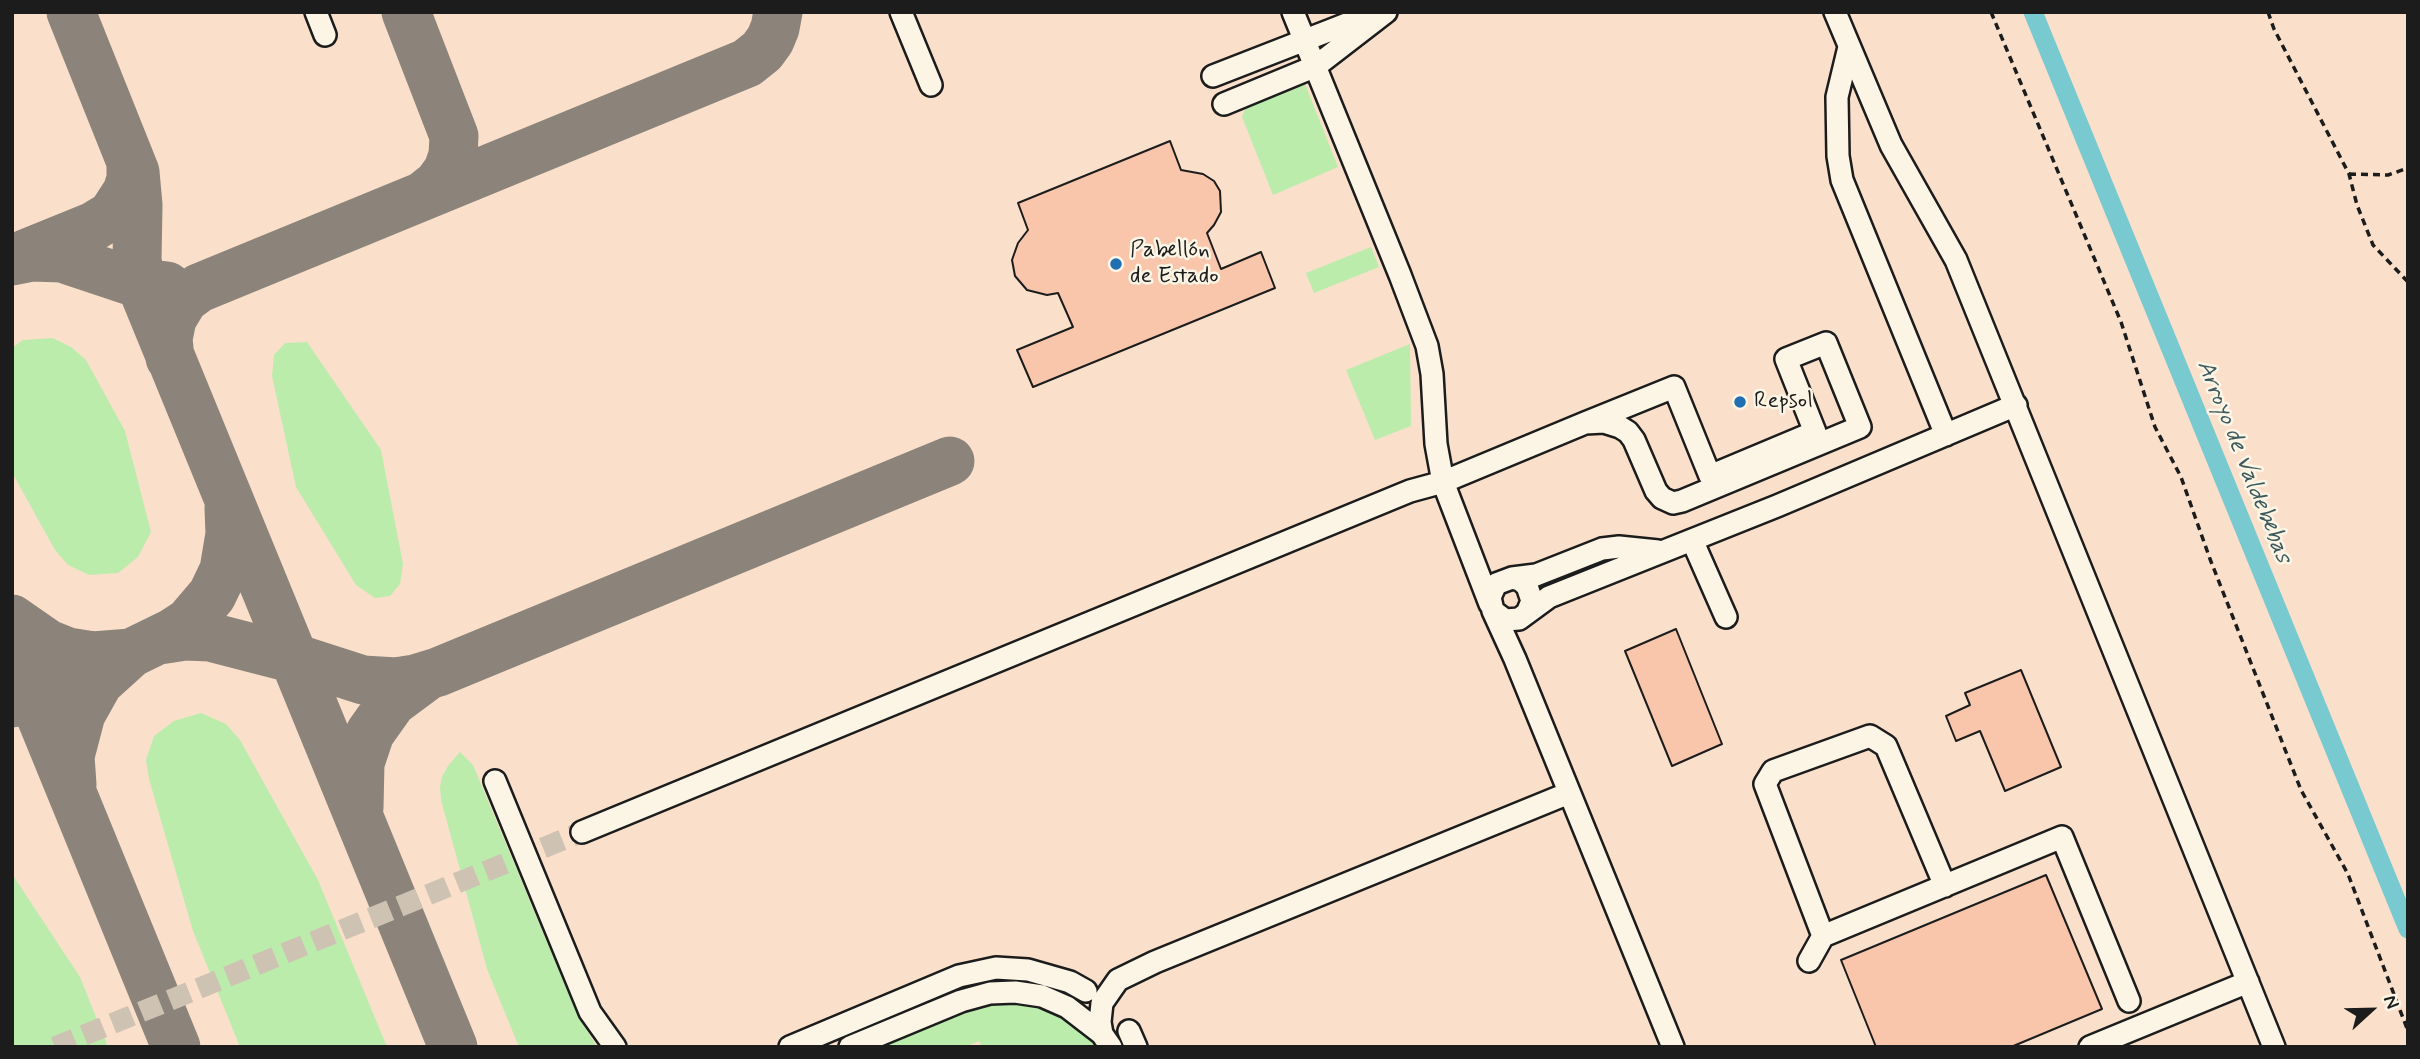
<!DOCTYPE html>
<html>
<head>
<meta charset="utf-8">
<style>
	body { margin:0 }
	#map { position:relative; width:2420px; height:1059px; overflow:hidden; background:#fbebd9; font-family:Mynerve,sans-serif }
	canvas { display:block }
	.frame { position:absolute; inset:0; border:14px solid #1c1c1c; pointer-events:none }
	.north { position:absolute; left:2336px; top:975px; width:70px; height:70px; -webkit-text-stroke:5px #fcf5e5; paint-order:stroke; rotate:68deg; font-size:19px; font-weight:700; line-height:28px; text-align:center; color:#1c1c1c }
	.north::after { content:''; display:block; margin:auto; width:24px; height:32px; background:#1c1c1c; clip-path:polygon(50% 0,100% 100%,50% 72%,0 100%) }
</style>
</head>
<body>
<div id="map">
<canvas width="2420" height="1059"></canvas>
<div class="frame"></div>
<div class="north">N</div>
</div>
<script>
const ctx = document.querySelector('canvas').getContext('2d');
ctx.lineJoin = 'round';
function paint(path, color) { ctx.fillStyle = color; ctx.fill(path, 'evenodd'); }
const poly = rows => new Path2D(rows.map(r => 'M' + r).join(''));
function trace(path, color, width, dash) { ctx.strokeStyle = color; ctx.lineWidth = width; ctx.lineCap = dash ? 'butt' : 'round'; ctx.setLineDash(dash || []); ctx.stroke(path); }
function write(font, color, halo, rows, align = 'center') {
  ctx.font = font + ' Mynerve,sans-serif'; ctx.lineWidth = 5; ctx.setLineDash([]); ctx.textBaseline = 'middle'; ctx.strokeStyle = halo; ctx.fillStyle = color; for (const [text, x, y, turn = 0] of rows) {
    ctx.save(); ctx.translate(x, y); ctx.rotate((+turn || 0) * Math.PI / 180); ctx.textAlign = isNaN(turn) ? turn : align; if (halo) ctx.strokeText(text, 0, 0); ctx.fillText(text, 0, 0); ctx.restore();
  }
}
const built = poly([
	[12,12,2408,12,2408,1047,12,1047]
]);
const green = poly([
	[1303,79,1338,167,1273,195,1242,117,1246,107,1253,100],
	[1371,247,1379,267,1314,293,1306,273],
	[53,338,71,347,86,360,125,431,151,532,138,557,118,573,89,575,68,565,55,550,14,476,12,464,12,348,23,340],
	[307,342,381,450,403,564,400,584,390,596,375,598,356,585,296,487,272,376,274,355,285,343],
	[1410,344,1411,426,1375,440,1346,370],
	[201,713,226,724,240,740,318,880,387,1047,240,1047,193,931,149,779,146,760,154,736,174,721],
	[460,752,473,765,577,1014,597,1047,519,1047,487,969,441,800,440,787,442,777,448,766],
	[12,874,80,977,108,1047,12,1047],
	[999,1001,1037,1004,1060,1013,1085,1031,1099,1047,982,1047,979,1041,965,1047,871,1047,956,1012]
]);
const canal = poly([
	[2033,12,2408,929]
]);
const taxiway = poly([
	[71,12,135,172,138,205,137,261,144,292,453,1047],
	[406,12,454,136,453,155,448,170,438,184,423,196],
	[25,254,94,226,112,215,127,192,131,179,131,165],
	[12,261,32,257,62,258,134,282,167,286],
	[170,358,168,339,172,319,184,299,199,288,747,63,762,51,770,40,775,28,778,12],
	[12,619,48,644,68,652,93,656,131,653,99,682,81,714,70,756,72,785],
	[159,640,185,636,210,637,307,662,363,680,396,682,415,679,438,672,950,461],
	[12,646,176,1047],
	[12,703,131,653,172,633,189,622,212,595,224,570,230,534,229,508],
	[359,808,360,763,370,733,392,702,427,676]
]);
const building = poly([
	[1170,141,1181,170,1203,174,1214,181,1220,191,1221,212,1214,225,1207,233,1221,269,1261,252,1275,288,1033,387,1017,350,1073,327,1058,293,1047,295,1027,290,1015,276,1012,260,1018,243,1028,230,1018,203,1170,141],
	[1676,629,1722,744,1672,766,1625,651,1676,629],
	[2021,670,2061,767,2005,791,1980,731,1956,741,1946,716,1970,705,1965,693,2021,670],
	[2046,875,2102,1009,2011,1047,1876,1047,1841,960,2046,875]
]);
const minorTunnel = poly([
	[55,1047,582,832]
]);
const path = poly([
	[1991,12,2121,322,2155,427,2181,477,2210,559,2301,790,2348,874,2408,1031],
	[2268,12,2274,29,2349,174,2357,205,2373,245,2408,282],
	[2349,174,2388,175,2408,168]
]);
const minor = poly([
	[316,12,325,35],
	[901,12,931,85],
	[1293,12,1400,275,1427,346,1432,374,1436,444,1443,482,1490,604],
	[1835,12,1891,145,1956,260,2274,1047],
	[1849,47,1837,97,1838,156,1842,180,1946,435],
	[1213,76,1372,14],
	[1224,104,1316,66,1386,12],
	[1692,540,1726,617],
	[1512,578,1536,575,1602,549,1619,547,1658,551],
	[1493,611,1515,659,1673,1047],
	[1527,613,1532,601,1527,586,1520,580,1512,578,1496,584,1490,597,1493,611,1505,620,1519,619,1549,597,1777,506,2016,405],
	[495,781,590,1012,615,1047],
	[582,832,1410,491,1443,482,1585,423,1674,387,1710,476,1815,432,1786,359,1826,343,1860,427,1682,501,1673,503,1662,498,1656,491,1634,440,1628,432,1620,427,1604,422,1585,423],
	[1823,936,1765,784,1773,771,1870,736,1886,746,1945,886],
	[1809,961,1823,936,2062,837,2129,1001],
	[1129,1031,1136,1047],
	[1102,1034,1100,1022,1102,1003,1118,980,1155,962,1569,793],
	[790,1047,959,976,996,968,1028,970,1070,982,1086,991],
	[850,1047,961,1001,990,993,1015,992,1042,996,1067,1007,1102,1034,1111,1047],
	[2090,1047,2248,982]
]);
const markers = [
	[1116,264,7,"#1f6fb2"],
	[1740,402,7,"#1f6fb2"]
];
const poiNames = [
	["Pabellón",1130,251],
	["de Estado",1130,277],
	["Repsol",1754,402]
];
const waterNames = [
	["Arroyo de Valdebebas",2243,462,68]
];
paint(built, '#fae0cb');
paint(green, '#bbecac');
trace(canal, '#78c9d0', 19);
trace(taxiway, '#8c847a', 49);
paint(building, '#f9c5ab');
trace(building, '#1c1c1c', 2);
trace(minorTunnel, '#cec2b3', 21, [21, 10]);
trace(minor, '#1c1c1c', 26);
trace(path, '#1c1c1c', 3.5, [7, 5]);
trace(minor, '#fcf5e5', 21);
for (const [x, y, r, color] of markers) { const dot = new Path2D(); dot.arc(x, y, r, 0, 2 * Math.PI); ctx.fillStyle = color; ctx.fill(dot); trace(dot, '#fcf5e5', 2.5); }
write('23px', '#1c1c1c', '#fcf5e5', poiNames, 'left');
write('italic 24px', '#3c595b', '#fcf5e5', waterNames);
</script>
</body>
</html>
